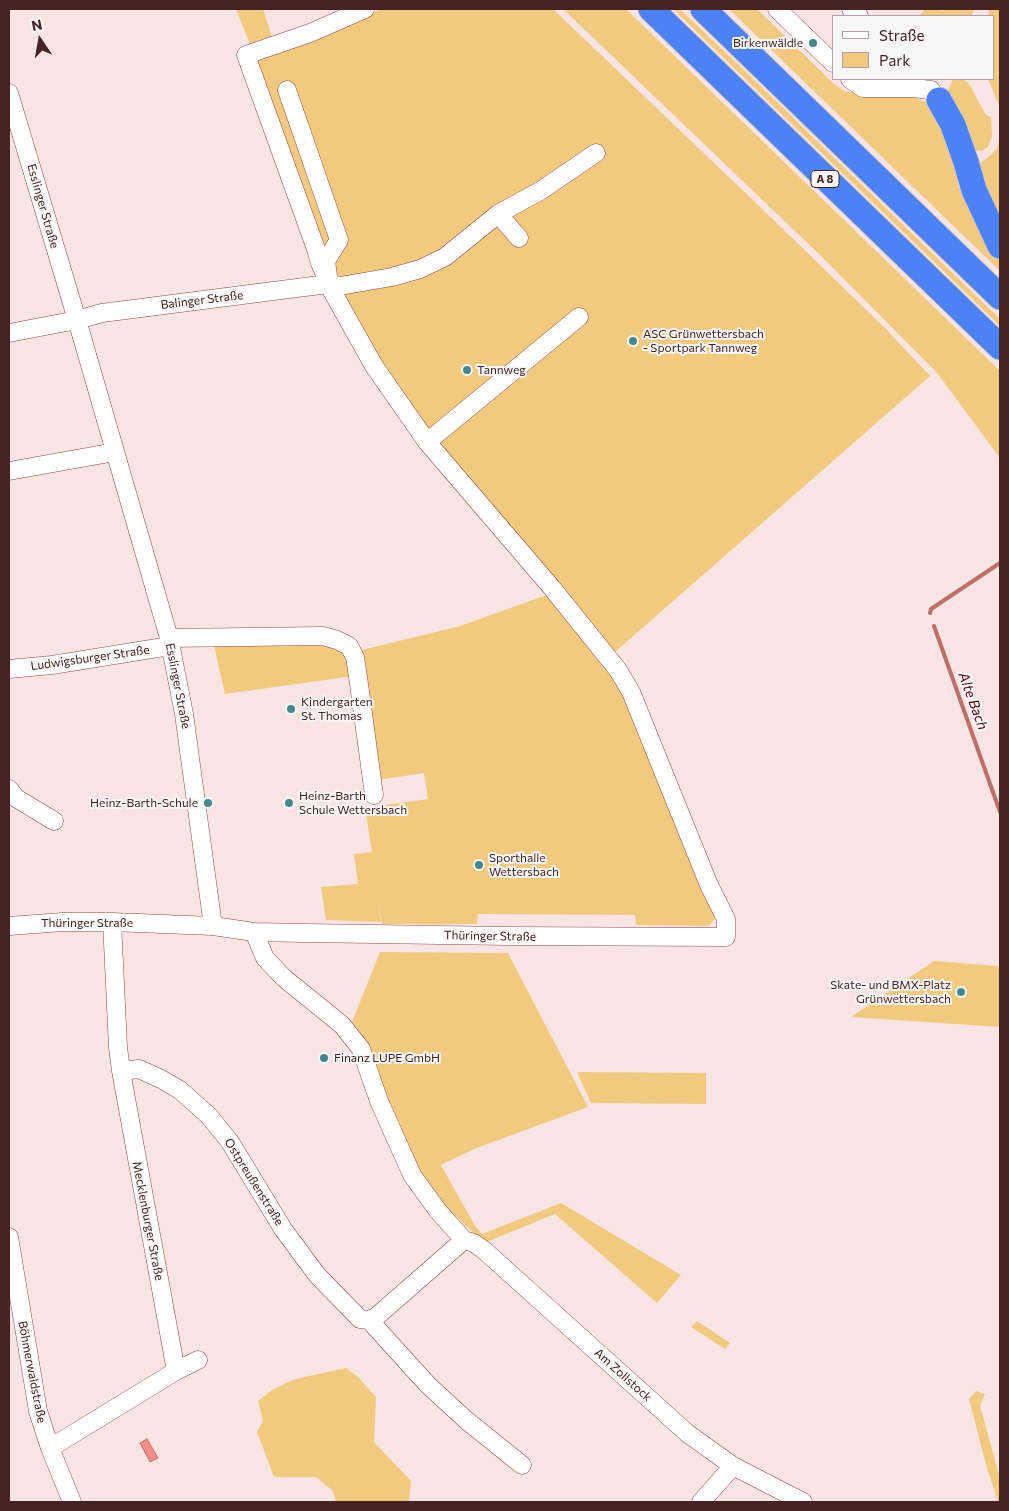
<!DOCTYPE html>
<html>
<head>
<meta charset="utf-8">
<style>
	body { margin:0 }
	#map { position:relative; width:1009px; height:1511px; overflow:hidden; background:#f8e5e3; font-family:Commissioner,sans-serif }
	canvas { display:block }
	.frame { position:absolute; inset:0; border:10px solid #462322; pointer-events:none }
	.legend { position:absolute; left:832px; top:15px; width:162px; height:65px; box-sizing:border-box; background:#f7f7f7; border:1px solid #b0a2a2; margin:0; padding:6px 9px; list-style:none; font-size:15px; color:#462322 }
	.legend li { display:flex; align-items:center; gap:10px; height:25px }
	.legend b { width:25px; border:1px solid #b0a2a2 }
	.north { position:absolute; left:15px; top:15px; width:50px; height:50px; -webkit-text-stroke:4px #f7f7f7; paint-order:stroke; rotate:348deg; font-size:14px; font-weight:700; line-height:20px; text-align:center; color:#462322 }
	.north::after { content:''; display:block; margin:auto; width:18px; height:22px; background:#462322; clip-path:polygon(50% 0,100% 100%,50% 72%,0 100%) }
</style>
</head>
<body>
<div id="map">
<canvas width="1009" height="1511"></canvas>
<div class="frame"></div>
<ul class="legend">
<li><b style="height:6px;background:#fff"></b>Straße</li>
<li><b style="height:14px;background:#f1ca80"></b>Park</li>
</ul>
<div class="north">N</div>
</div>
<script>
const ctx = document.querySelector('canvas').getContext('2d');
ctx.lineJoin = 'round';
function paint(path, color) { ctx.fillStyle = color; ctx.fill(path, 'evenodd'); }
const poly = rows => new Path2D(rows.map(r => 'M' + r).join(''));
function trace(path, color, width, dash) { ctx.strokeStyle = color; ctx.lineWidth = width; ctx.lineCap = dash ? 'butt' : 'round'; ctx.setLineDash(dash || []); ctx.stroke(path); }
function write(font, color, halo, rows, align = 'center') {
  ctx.font = font + ' Commissioner,sans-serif'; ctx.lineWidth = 4; ctx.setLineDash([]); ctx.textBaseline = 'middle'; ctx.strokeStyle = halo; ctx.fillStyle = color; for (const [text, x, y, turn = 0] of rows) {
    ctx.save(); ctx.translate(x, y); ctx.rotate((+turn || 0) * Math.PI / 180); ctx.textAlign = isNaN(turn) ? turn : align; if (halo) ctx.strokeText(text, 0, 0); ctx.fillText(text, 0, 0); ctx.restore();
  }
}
const green = poly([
	[236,9,263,9,273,40,253,46,250,44],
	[381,9,553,9,756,203,886,329,930,376,615,652,436,439,380,362,333,280,256,58,312,40],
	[563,9,626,9,1000,371,1000,458,937,373,822,257],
	[673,9,680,9,742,68,1000,319,1000,326],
	[729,9,757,9,834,84,844,91,864,95,913,97,931,104,991,243,1000,260,1000,271],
	[925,9,937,9,942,11,945,9,974,9,972,16,919,16],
	[989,9,1000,9,1000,108,988,79,993,79,993,16,988,16],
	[953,79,963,79,969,84,986,115,991,117,992,137,988,147,982,151,973,150,946,96],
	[1000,134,1000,235,978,166,997,149],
	[547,595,618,674,717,915,709,926,636,925,635,915,478,914,477,924,382,924,378,901,381,922,326,920,321,887,358,884,354,854,372,852,365,808,428,799,424,773,378,780,359,655,362,650,460,626],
	[321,640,346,649,354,676,225,694,213,642],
	[380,952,508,953,588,1107,474,1149,441,1165,475,1226,482,1234,561,1203,681,1275,657,1303,555,1214,484,1243,443,1204,422,1175,406,1148,358,1029,352,1022],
	[934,961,998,966,1000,972,1000,1027,851,1017],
	[577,1072,706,1073,706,1104,591,1103],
	[697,1321,730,1343,725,1349,691,1327],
	[346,1368,358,1377,376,1397,374,1442,411,1481,409,1502,336,1502,333,1491,316,1477,274,1477,257,1432,263,1421,258,1401,272,1390,295,1379],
	[976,1391,985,1394,980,1406,1000,1478,1000,1502,998,1502,986,1465,969,1399]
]);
const water = poly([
	[147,1439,158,1458,150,1462,140,1443,147,1439]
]);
const stream = poly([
	[930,613,931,609,1000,563],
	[934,626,1000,812]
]);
const minor = poly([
	[777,9,833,63],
	[851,9,859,16],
	[850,79,863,88,913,88,931,90],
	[287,90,339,240,326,261,328,276],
	[9,93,77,320,169,638,184,714,213,926],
	[498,214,519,238],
	[9,333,77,320,102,313,328,284,340,286,392,277,420,269,445,257,498,214,540,191,596,153],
	[427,442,579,317],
	[9,471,115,452],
	[169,638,323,636,337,640,349,646,355,657,358,677,374,795],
	[9,669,52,665,170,646],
	[9,789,16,798,54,821],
	[9,926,63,922,112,922,213,926,254,932,305,933,507,936,726,937,726,919,709,885,631,692,618,670,552,588,427,442,374,366,332,291,320,263,316,249,246,55,310,33,365,9],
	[254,932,265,958,284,978,342,1025,361,1049,379,1101,412,1175,438,1211,464,1240,474,1243,485,1251,687,1433,733,1466,803,1502],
	[121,1071,139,1069,161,1079,180,1090,209,1116,230,1142,283,1229,317,1275,360,1319,369,1320,428,1385,466,1420,522,1465],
	[9,1237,38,1411,50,1448,72,1502],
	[369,1320,377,1316,464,1240],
	[176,1371,198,1360],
	[50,1448,176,1371,121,1071,118,1047,112,922],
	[701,1502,733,1466]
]);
const highway = poly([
	[651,9,1000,347],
	[703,9,1000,297],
	[939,100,953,125,966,162,974,190,1000,246]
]);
const markers = [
	[813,43,5,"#42898f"],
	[633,341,5,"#42898f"],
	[467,370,5,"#42898f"],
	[291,709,5,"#42898f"],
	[208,803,5,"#42898f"],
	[289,803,5,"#42898f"],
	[479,865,5,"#42898f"],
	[961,992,5,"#42898f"],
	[324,1058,5,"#42898f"]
];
const shields = [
	[825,179,28]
];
const shieldNames = [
	["A 8",825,179]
];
const poiNames = [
	["Birkenwäldle",803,43,"right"],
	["ASC Grünwettersbach",643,334],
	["- Sportpark Tannweg",643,348],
	["Tannweg",477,370],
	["Kindergarten",301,702],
	["St. Thomas",301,716],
	["Heinz-Barth",299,796],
	["Schule Wettersbach",299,810],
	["Heinz-Barth-Schule",198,803,"right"],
	["Sporthalle",489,858],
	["Wettersbach",489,872],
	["Skate- und BMX-Platz",951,985,"right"],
	["Grünwettersbach",951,999,"right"],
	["Finanz LUPE GmbH",334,1058]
];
const streetNames = [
	["Esslinger Straße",43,206,74],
	["Balinger Straße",202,300,-7],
	["Ludwigsburger Straße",90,658,-8],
	["Esslinger Straße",178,686,79],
	["Thüringer Straße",87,923],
	["Thüringer Straße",490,936,1],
	["Ostpreußenstraße",254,1182,58],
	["Mecklenburger Straße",148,1221,79],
	["Böhmerwaldstraße",32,1372,79],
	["Am Zollstock",623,1375,42]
];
const waterNames = [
	["Alte Bach",973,701,70]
];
paint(green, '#f1ca80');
paint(water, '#f58e8a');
trace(water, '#c06e6b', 1);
trace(stream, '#c06e6b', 4);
trace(minor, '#944544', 19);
trace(highway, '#cfc6c6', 27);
trace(minor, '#fff', 18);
trace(highway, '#4c82f3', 25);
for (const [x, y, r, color] of markers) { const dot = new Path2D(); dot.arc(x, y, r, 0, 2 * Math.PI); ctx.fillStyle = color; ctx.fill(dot); trace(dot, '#f7f7f7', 2); }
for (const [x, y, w] of shields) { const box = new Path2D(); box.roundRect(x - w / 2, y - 8.5, w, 17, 4); ctx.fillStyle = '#f7f7f7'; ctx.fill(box); trace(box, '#462322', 1); }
write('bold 11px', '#462322', null, shieldNames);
write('12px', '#462322', '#f7f7f7', poiNames, 'left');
write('12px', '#462322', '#f7f7f7', streetNames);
write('italic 14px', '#54020c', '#f7f7f7', waterNames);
</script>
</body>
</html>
